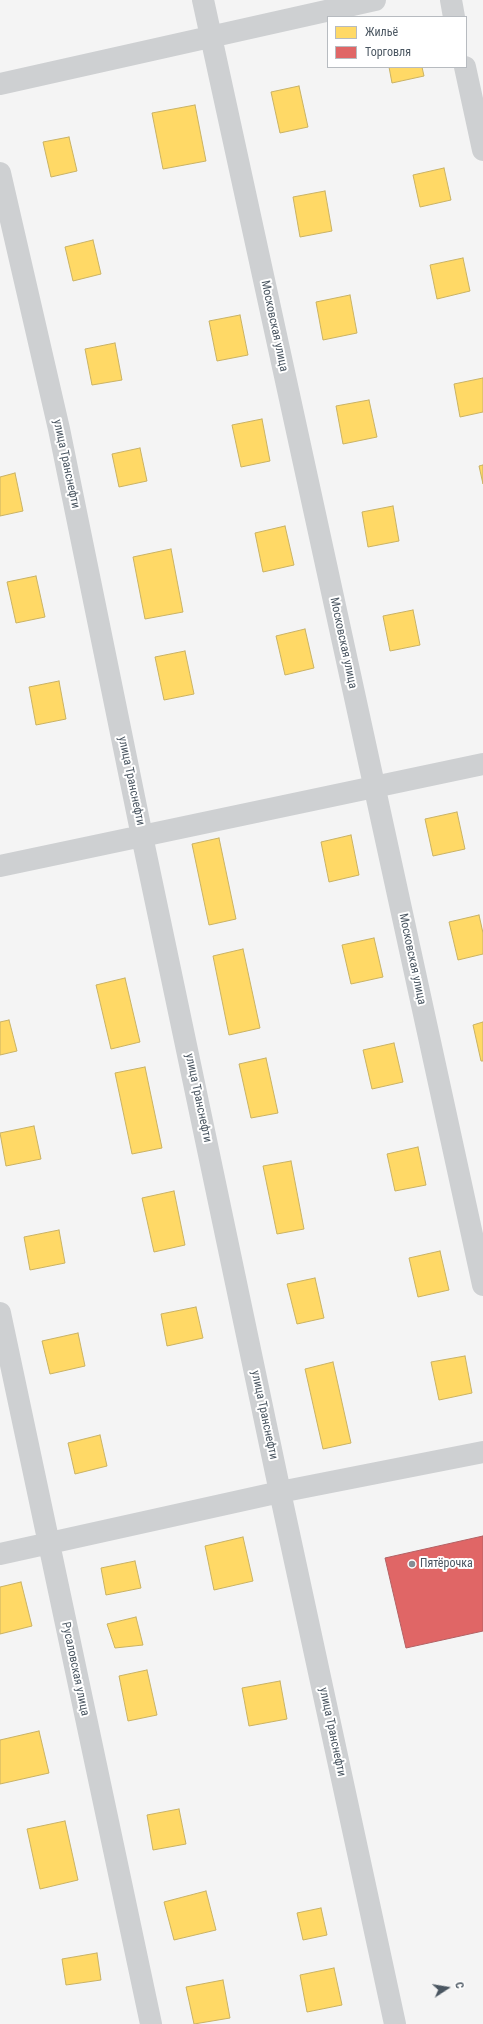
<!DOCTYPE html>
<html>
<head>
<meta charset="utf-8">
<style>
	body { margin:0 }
	#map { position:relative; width:483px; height:2024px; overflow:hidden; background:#f4f4f4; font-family:"Roboto Condensed",sans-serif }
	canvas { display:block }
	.legend { position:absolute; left:327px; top:16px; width:140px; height:52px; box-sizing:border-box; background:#fff; border:1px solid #b7bbc0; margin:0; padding:5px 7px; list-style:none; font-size:12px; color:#4a5661 }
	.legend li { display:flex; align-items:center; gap:8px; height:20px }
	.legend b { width:20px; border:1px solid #b7bbc0 }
	.north { position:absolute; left:427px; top:1968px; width:40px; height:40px; -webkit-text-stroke:3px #fff; paint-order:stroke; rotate:78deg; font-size:11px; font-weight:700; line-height:16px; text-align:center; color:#4a5661 }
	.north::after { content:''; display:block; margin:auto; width:14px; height:18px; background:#4a5661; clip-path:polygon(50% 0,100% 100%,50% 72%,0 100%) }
</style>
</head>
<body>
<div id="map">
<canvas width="483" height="2024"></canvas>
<ul class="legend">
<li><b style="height:11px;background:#ffd966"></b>Жильё</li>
<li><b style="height:11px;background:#e06666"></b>Торговля</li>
</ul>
<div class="north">С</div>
</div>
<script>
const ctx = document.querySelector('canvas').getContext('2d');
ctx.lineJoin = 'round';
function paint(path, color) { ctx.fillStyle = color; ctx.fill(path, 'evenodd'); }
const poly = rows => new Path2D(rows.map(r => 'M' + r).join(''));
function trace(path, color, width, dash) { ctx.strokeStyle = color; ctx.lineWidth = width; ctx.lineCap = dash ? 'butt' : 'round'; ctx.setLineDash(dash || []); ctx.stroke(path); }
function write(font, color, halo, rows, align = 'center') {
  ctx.font = font + ' "Roboto Condensed",sans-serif'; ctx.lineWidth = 4; ctx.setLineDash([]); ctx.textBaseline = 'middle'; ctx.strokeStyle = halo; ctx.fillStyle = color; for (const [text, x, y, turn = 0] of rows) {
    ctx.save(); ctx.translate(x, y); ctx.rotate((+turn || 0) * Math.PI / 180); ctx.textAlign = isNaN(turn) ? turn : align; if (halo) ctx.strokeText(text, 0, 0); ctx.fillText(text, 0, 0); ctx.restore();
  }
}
const homes = poly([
	[389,67,422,67,424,76,392,83,389,67],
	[299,86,308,127,280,133,271,92,299,86],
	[195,105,206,161,163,169,152,113,195,105],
	[69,137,77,171,51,177,43,142,69,137],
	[444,168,451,200,420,207,413,175,444,168],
	[325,191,332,231,300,237,293,197,325,191],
	[93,240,101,274,73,281,65,247,93,240],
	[463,258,470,291,437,299,430,265,463,258],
	[350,295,357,333,323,340,316,302,350,295],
	[240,315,248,355,217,361,209,321,240,315],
	[115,343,122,380,92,385,85,349,115,343],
	[483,378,483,412,460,417,454,384,483,378],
	[369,400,377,437,343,444,336,406,369,400],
	[262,419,270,461,241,467,232,425,262,419],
	[140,448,147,481,119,487,112,454,140,448],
	[483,465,483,484,479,466,483,465],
	[15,473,23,511,0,516,0,477,15,473],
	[393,506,399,541,368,547,362,512,393,506],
	[285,526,294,565,263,572,255,533,285,526],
	[171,549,183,612,145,619,133,557,171,549],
	[36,576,45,617,16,623,7,582,36,576],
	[413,610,420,645,390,651,383,616,413,610],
	[305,629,314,668,285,675,276,636,305,629],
	[185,651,194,694,164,700,155,657,185,651],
	[59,681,66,719,36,725,29,687,59,681],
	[457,812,465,849,433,856,425,819,457,812],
	[351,835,359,875,329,882,321,842,351,835],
	[219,838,236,919,209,925,192,844,219,838],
	[479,915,483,933,483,954,458,960,449,922,479,915],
	[374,938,383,977,351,984,342,945,374,938],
	[243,949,260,1028,229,1035,213,956,243,949],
	[125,978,140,1042,111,1049,96,985,125,978],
	[9,1020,17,1051,0,1055,0,1022,9,1020],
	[483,1022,483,1061,481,1061,473,1025,483,1022],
	[394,1043,403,1082,372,1089,363,1050,394,1043],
	[266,1058,278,1113,251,1118,239,1064,266,1058],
	[145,1067,162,1148,132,1154,115,1073,145,1067],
	[34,1126,41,1159,6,1166,0,1133,34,1126],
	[418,1147,426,1185,395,1191,387,1154,418,1147],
	[291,1161,304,1229,277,1234,263,1166,291,1161],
	[174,1191,185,1245,154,1252,142,1198,174,1191],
	[59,1230,65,1263,30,1270,24,1237,59,1230],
	[440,1251,449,1290,418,1297,409,1258,440,1251],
	[315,1278,324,1318,297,1324,287,1284,315,1278],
	[196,1307,203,1338,167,1346,161,1314,196,1307],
	[78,1333,85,1366,50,1374,42,1341,78,1333],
	[465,1356,472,1393,439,1400,431,1362,465,1356],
	[333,1362,351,1443,323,1449,305,1369,333,1362],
	[100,1435,107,1466,75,1474,68,1443,100,1435],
	[243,1537,253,1581,214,1590,205,1546,243,1537],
	[135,1561,141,1588,106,1595,101,1568,135,1561],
	[21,1582,32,1626,0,1634,0,1587,21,1582],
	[136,1617,143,1645,115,1648,107,1624,136,1617],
	[147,1670,157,1715,128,1721,119,1676,147,1670],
	[280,1681,287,1719,249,1726,242,1688,280,1681],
	[39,1731,49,1773,0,1784,0,1740,39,1731],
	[179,1809,186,1844,153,1850,147,1815,179,1809],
	[65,1821,78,1880,40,1889,27,1829,65,1821],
	[206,1891,216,1930,174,1940,164,1902,206,1891],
	[321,1908,327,1935,303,1940,297,1913,321,1908],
	[97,1953,101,1980,66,1985,62,1959,97,1953],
	[334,1968,342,2005,307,2012,300,1975,334,1968],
	[223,1980,230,2018,194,2024,186,1987,223,1980]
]);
const shops = poly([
	[483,1536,483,1631,406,1648,385,1558,483,1536]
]);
const minor = poly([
	[203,0,483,1285],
	[451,0,454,17],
	[465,67,483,150],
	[0,84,375,0],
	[0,173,59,429,142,836,280,1492,395,2024],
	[0,866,483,764],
	[0,1313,151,2024],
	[0,1554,280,1492,483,1452]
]);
const markers = [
	[412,1564,4,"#868d94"]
];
const streetNames = [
	["Московская улица",274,326,78],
	["улица Транснефти",66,464,78],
	["Московская улица",343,643,78],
	["улица Транснефти",131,781,78],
	["Московская улица",412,959,78],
	["улица Транснефти",198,1098,78],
	["улица Транснефти",264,1415,78],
	["Русаловская улица",75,1669,78],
	["улица Транснефти",332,1732,78]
];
const poiNames = [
	["Пятёрочка",420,1564]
];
paint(homes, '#ffd966');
trace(homes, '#c9b264', 1);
paint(shops, '#e06666');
trace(shops, '#b36164', 1);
trace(minor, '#ced0d2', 22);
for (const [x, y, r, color] of markers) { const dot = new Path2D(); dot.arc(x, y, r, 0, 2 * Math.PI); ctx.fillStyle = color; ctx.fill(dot); trace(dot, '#fff', 1.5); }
write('12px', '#4a5661', '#fff', streetNames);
write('12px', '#4a5661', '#fff', poiNames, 'left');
</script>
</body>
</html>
